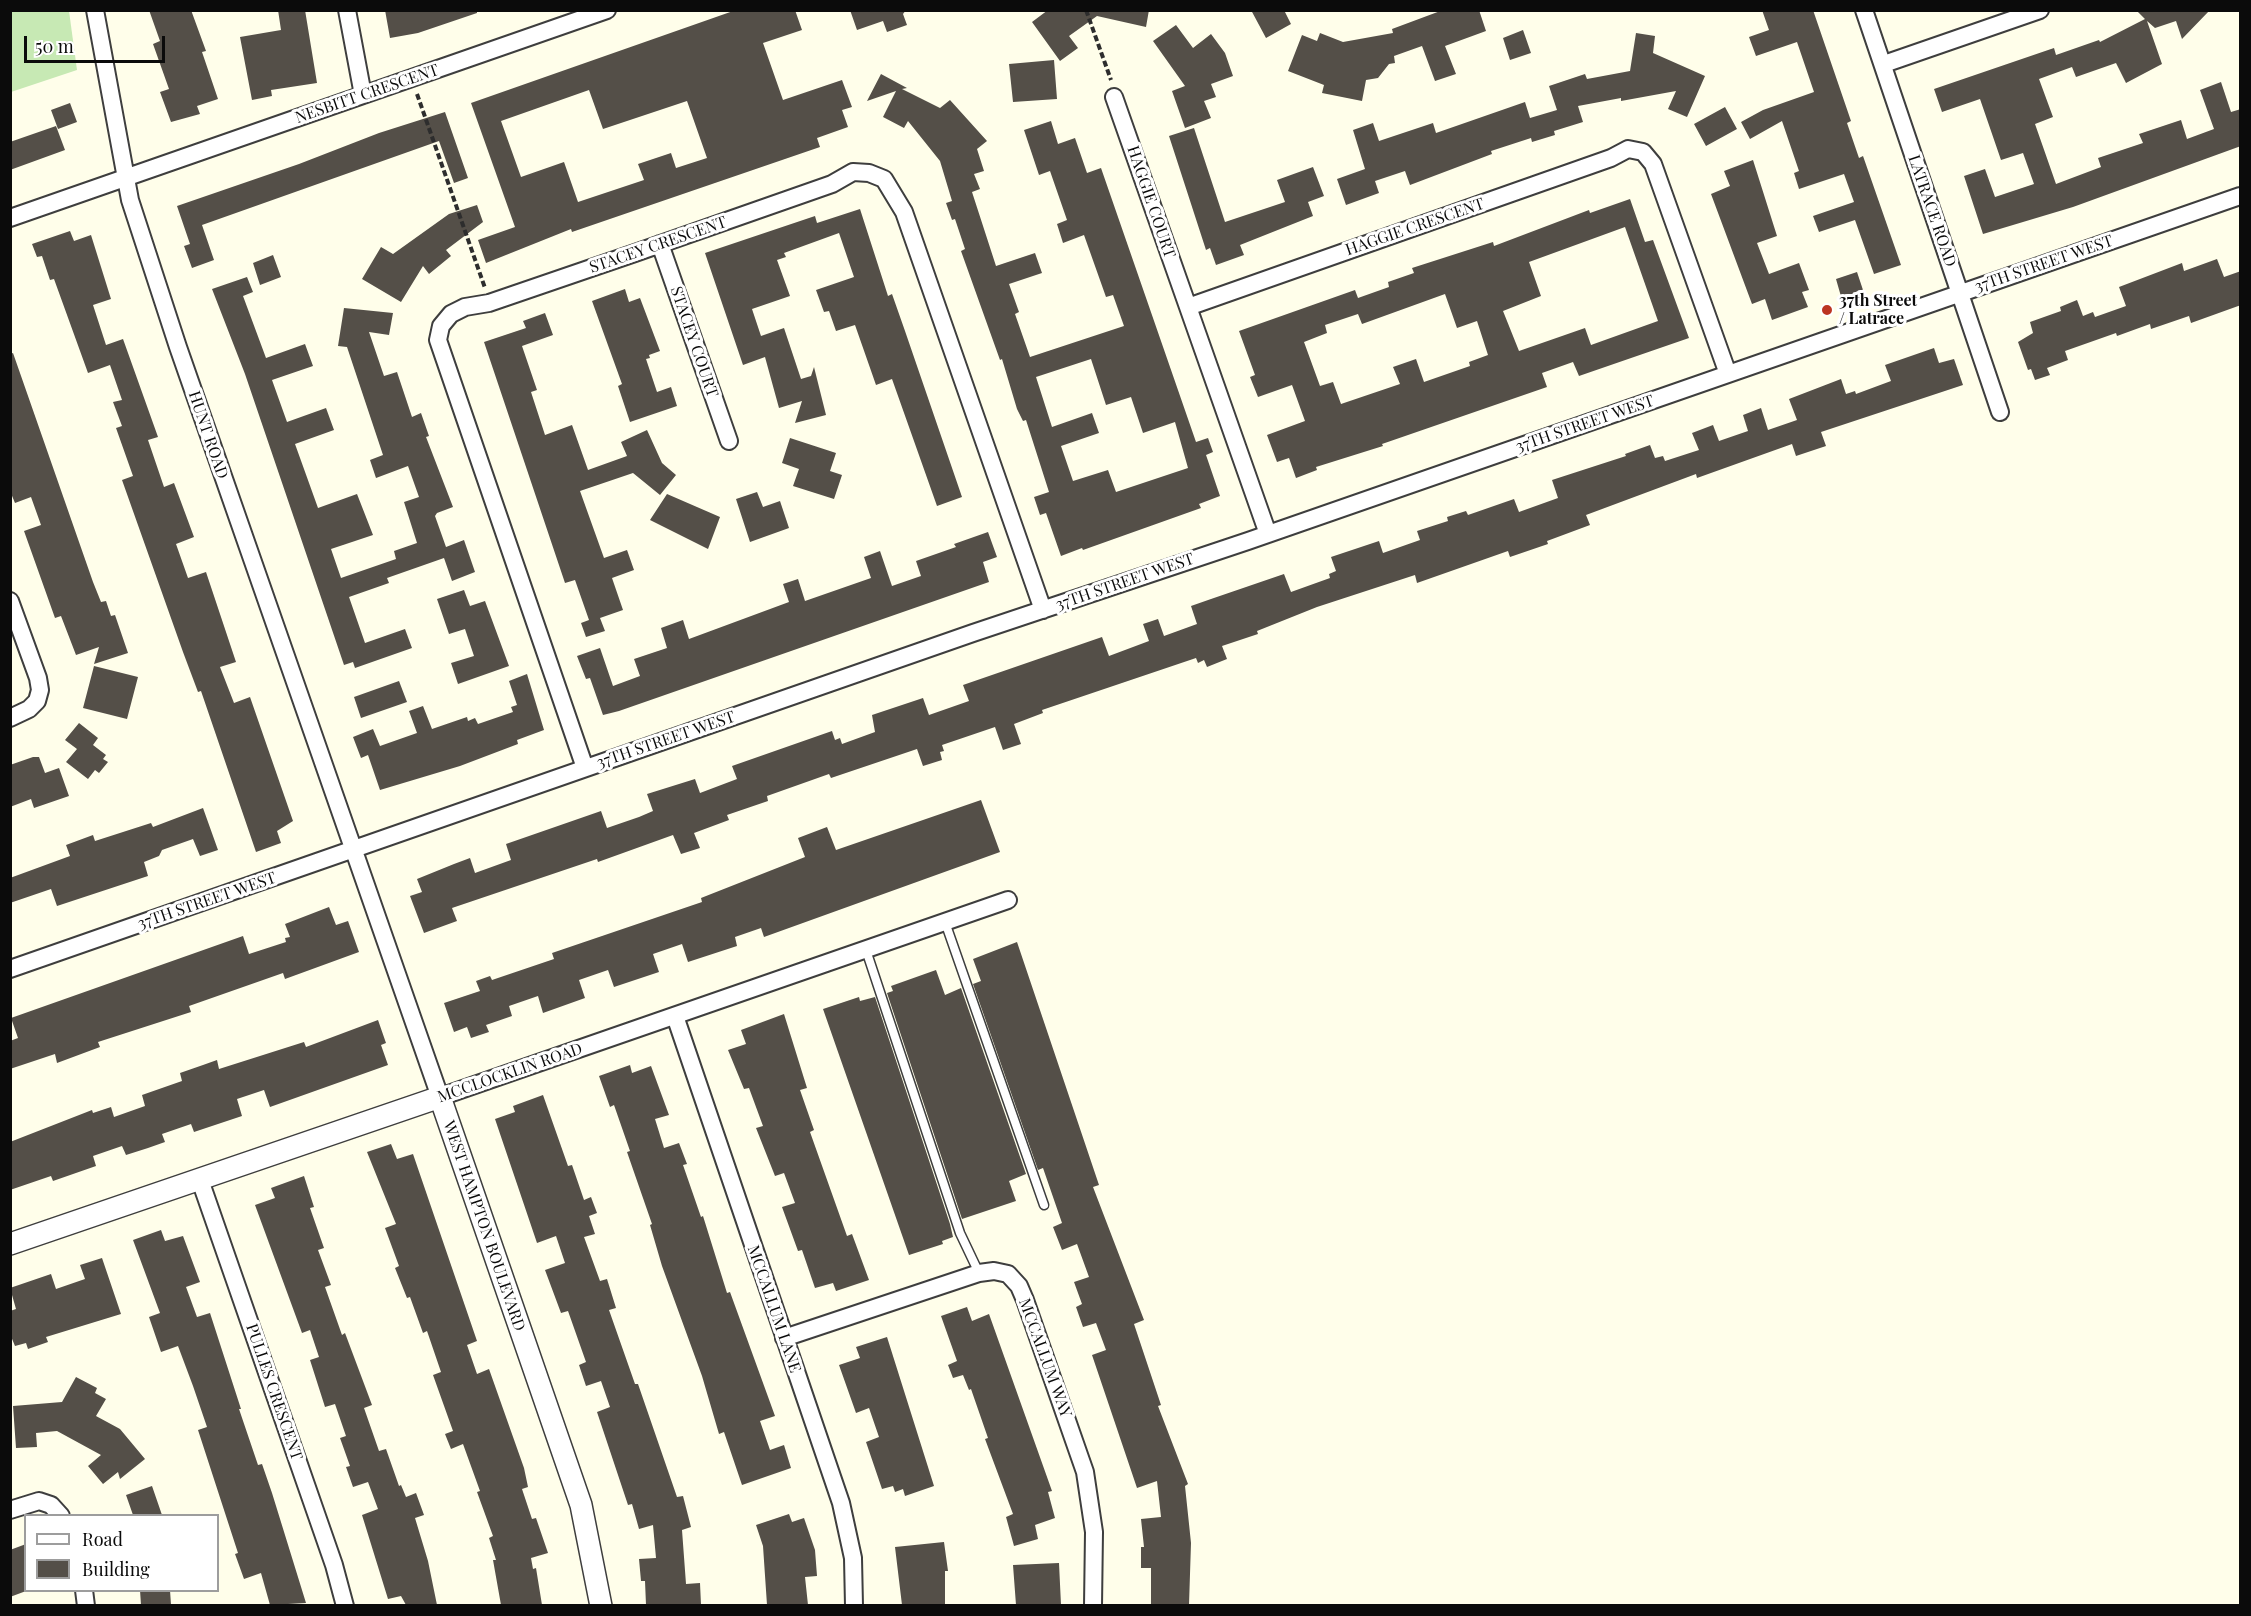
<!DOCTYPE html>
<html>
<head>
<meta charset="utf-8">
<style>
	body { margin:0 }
	#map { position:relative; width:2251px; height:1616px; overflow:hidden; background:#fffeea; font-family:"Playfair Display",serif }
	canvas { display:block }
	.frame { position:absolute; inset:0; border:12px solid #0b0b0b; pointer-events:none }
	.legend { position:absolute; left:24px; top:1514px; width:195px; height:78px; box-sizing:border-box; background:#fff; border:2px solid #9d9d9d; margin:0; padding:8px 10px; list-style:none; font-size:18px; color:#0b0b0b }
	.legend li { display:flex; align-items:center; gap:12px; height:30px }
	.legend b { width:30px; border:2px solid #9d9d9d }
	.scale { position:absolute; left:24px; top:36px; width:141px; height:27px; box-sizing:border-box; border:3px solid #0b0b0b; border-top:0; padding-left:8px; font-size:18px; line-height:21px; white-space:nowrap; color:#0b0b0b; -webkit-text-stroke:4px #fff; paint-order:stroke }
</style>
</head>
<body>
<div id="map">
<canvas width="2251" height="1616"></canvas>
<div class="frame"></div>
<ul class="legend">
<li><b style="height:8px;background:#fff"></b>Road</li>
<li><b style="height:16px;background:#544f48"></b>Building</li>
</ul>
<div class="scale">50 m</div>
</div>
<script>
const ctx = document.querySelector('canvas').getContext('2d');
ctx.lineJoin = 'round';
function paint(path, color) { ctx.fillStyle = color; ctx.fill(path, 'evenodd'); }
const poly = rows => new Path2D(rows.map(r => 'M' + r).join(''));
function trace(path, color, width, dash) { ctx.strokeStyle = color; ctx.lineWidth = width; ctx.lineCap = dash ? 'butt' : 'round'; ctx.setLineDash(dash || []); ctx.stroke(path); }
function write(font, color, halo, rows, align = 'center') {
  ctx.font = font + ' "Playfair Display",serif'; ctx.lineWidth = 6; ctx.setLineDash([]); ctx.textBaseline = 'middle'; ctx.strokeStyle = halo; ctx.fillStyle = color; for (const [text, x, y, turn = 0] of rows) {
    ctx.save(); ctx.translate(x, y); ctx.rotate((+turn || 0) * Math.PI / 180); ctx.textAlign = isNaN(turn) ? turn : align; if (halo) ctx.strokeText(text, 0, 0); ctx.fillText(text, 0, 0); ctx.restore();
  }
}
const green = poly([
	[10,11,69,11,77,70,11,92]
]);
const building = poly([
	[149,10,191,10,206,51,202,52,218,99,197,106,200,114,171,122,160,92,169,89,153,44,160,41],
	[278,10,305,10,317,83,271,90,272,96,252,100,240,37,281,30],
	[385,10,477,10,477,13,418,33,390,38],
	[736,10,795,10,802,30,763,43,783,100,842,80,852,107,842,110,848,127,817,138,820,147,572,232,571,229,486,263,478,240,515,227,471,103],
	[589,90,603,129,687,101,707,158,676,168,671,153,638,164,644,180,578,202,564,162,521,177,501,121],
	[850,10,906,10,903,14,907,25,887,32,883,21,857,30],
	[1048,10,1149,10,1146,27,1097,16,1069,36,1078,48,1060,61,1032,22],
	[1251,10,1284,10,1291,24,1266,38],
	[1443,10,1479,10,1486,31,1445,46,1456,74,1435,81,1422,46,1394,56,1395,63,1389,64,1378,78,1366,80,1362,101,1322,93,1324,85,1288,71,1302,35,1317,41,1320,33,1343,42,1393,33,1392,29],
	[1762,10,1813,10,1851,121,1847,123,1859,158,1863,156,1901,265,1874,274,1855,220,1819,232,1813,216,1854,202,1844,174,1799,189,1794,173,1799,171,1782,121,1750,139,1741,122,1763,110,1814,92,1797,42,1756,56,1749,37,1769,30],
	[2136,10,2210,10,2182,39,2176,21,2155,28,2147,21,2162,64,2126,83,2116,63,2076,77,2072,67,2039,79,2053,117,2035,124,2056,184,2101,167,2098,158,2143,143,2139,134,2181,120,2187,139,2214,129,2200,90,2221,82,2231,112,2241,109,2241,146,2073,207,1983,234,1964,176,1985,169,1995,197,2034,184,2023,153,2001,160,1980,99,1942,112,1934,89,2054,48,2056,55,2099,40,2100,42,2145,19],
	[1176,25,1193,48,1211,34,1225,53,1233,76,1211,84,1216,97,1204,101,1211,118,1185,128,1172,91,1185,86,1153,41],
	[1523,30,1531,53,1510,60,1503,38],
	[1636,33,1655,36,1653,53,1705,76,1687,117,1668,109,1676,91,1621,101,1621,98,1578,106,1583,122,1554,131,1555,135,1532,142,1531,138,1491,151,1492,154,1410,185,1405,171,1375,181,1379,193,1346,205,1337,179,1365,169,1353,130,1373,123,1379,141,1433,123,1436,133,1525,102,1530,118,1557,110,1549,86,1585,74,1587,79,1630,71],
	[1054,60,1057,99,1013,102,1009,64],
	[881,74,907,88,902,89,940,108,950,100,987,141,977,149,984,171,974,174,980,189,972,192,996,266,1035,253,1042,273,1009,284,1019,312,1015,314,1030,357,1124,326,1113,295,1106,297,1084,235,1063,243,1057,224,1067,220,1050,171,1039,175,1024,130,1051,121,1058,144,1075,138,1087,173,1101,168,1196,442,1208,438,1213,452,1206,455,1220,496,1199,504,1201,508,1083,550,1082,548,1061,556,1046,513,1040,515,1034,497,1049,492,1026,420,1023,421,1017,409,1002,359,1000,360,961,251,965,249,955,219,952,220,946,203,952,201,940,161,908,121,904,128,883,117,896,91,867,101],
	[1091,359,1106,405,1131,397,1143,433,1175,422,1188,468,1116,492,1108,470,1073,481,1061,446,1099,433,1092,413,1052,427,1036,377],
	[70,103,77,122,58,129,51,110],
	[1725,107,1737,129,1706,146,1694,124],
	[445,112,468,178,454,183,439,141,202,225,214,260,192,268,184,246,190,244,177,206,299,164,379,133],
	[56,126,65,150,10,170,10,142],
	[1194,128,1225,222,1285,202,1277,180,1313,167,1324,196,1308,202,1313,216,1240,245,1244,255,1216,265,1210,248,1206,250,1169,136],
	[1753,160,1777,236,1757,243,1769,274,1799,263,1809,290,1802,292,1808,307,1772,320,1765,299,1752,304,1711,194,1730,186,1724,171],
	[1630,199,1645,242,1653,240,1689,338,1579,376,1573,362,1542,373,1547,387,1382,444,1383,446,1316,467,1317,470,1296,478,1289,458,1277,462,1267,435,1305,421,1292,385,1258,397,1250,377,1255,375,1239,331,1355,290,1358,298,1389,287,1388,282,1414,273,1412,268,1493,242,1494,246,1589,210,1590,213],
	[1625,227,1658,321,1591,345,1585,328,1519,351,1503,311,1541,296,1529,262],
	[1445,294,1457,328,1477,321,1488,355,1469,362,1470,366,1424,382,1416,359,1393,367,1400,384,1341,404,1333,382,1320,386,1304,342,1327,333,1325,325,1358,314,1362,324],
	[477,205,483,222,446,250,451,256,429,274,423,266,401,302,362,279,381,247,393,254,449,214],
	[860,209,888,296,892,294,905,331,962,497,937,506,892,379,876,385,855,325,836,331,829,311,824,312,816,290,854,277,839,233,784,253,786,257,777,260,790,296,752,309,761,336,784,328,801,379,811,376,814,367,826,415,795,423,802,401,779,408,765,357,743,365,705,253,815,216,817,223],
	[70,231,74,241,91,235,111,299,93,305,106,345,123,339,158,437,148,440,164,487,174,483,194,537,176,544,188,578,206,572,236,662,220,667,234,703,250,697,293,821,277,831,281,843,256,852,201,691,198,692,183,652,122,480,133,476,116,428,122,426,113,402,122,400,110,365,88,373,54,279,50,280,42,256,37,257,32,244],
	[273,255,281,277,260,285,253,263],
	[2217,259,2224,277,2241,271,2241,305,2191,323,2189,316,2151,329,2150,324,2117,336,2116,333,2065,351,2068,360,2047,368,2050,375,2035,380,2031,369,2028,370,2018,342,2033,333,2030,322,2061,311,2060,307,2077,300,2083,316,2093,312,2095,317,2126,306,2119,287,2182,263,2184,271],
	[1857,272,1864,293,1842,300,1836,279],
	[247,277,253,292,243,296,266,358,305,344,313,366,272,380,287,422,326,408,334,430,295,444,318,508,357,494,373,535,331,549,341,578,396,559,394,551,417,543,404,502,419,497,408,466,376,478,370,460,383,455,347,347,338,346,344,308,393,313,389,335,369,332,384,376,397,372,412,417,421,413,429,436,426,437,453,507,437,513,435,516,446,547,464,540,475,572,452,581,444,558,387,578,389,583,349,597,365,643,405,629,412,648,355,668,353,662,344,665,245,374,212,289],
	[625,289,629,302,640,298,660,351,649,355,650,358,646,359,657,392,671,387,677,406,630,422,618,386,622,384,592,301],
	[545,313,553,335,522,346,537,390,531,392,545,435,572,425,588,470,627,456,621,442,647,430,662,463,676,475,660,495,633,473,580,491,604,558,627,550,634,570,612,578,623,610,600,618,605,631,586,637,581,623,589,620,575,580,565,583,484,342,526,328,523,321],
	[1934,348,1939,363,1954,359,1963,385,1821,432,1826,446,1796,456,1792,444,1697,478,1696,474,1586,515,1590,525,1547,541,1548,544,1510,557,1508,551,1417,583,1415,575,1317,607,1257,631,1258,634,1222,646,1227,659,1207,667,1204,660,1198,663,1196,658,1042,710,1043,713,1014,724,1021,744,1003,750,995,727,942,745,944,751,940,752,942,760,923,766,917,749,831,778,829,774,767,796,768,801,727,815,729,820,694,833,700,848,681,854,673,835,598,862,597,859,452,908,457,921,424,933,410,896,422,892,417,879,454,864,470,858,475,873,511,860,506,844,601,811,607,828,639,817,653,811,647,794,695,779,700,793,737,779,732,766,832,731,835,740,840,738,842,744,875,732,872,715,923,698,929,715,969,701,963,685,1102,637,1109,656,1149,641,1143,624,1158,619,1164,636,1197,624,1191,606,1211,599,1284,574,1291,592,1330,578,1329,574,1336,571,1331,557,1379,541,1383,553,1420,540,1417,531,1448,521,1447,517,1466,511,1468,515,1514,499,1519,512,1558,498,1552,480,1626,456,1625,454,1650,445,1655,458,1663,456,1665,461,1699,450,1692,433,1713,425,1719,441,1748,431,1743,415,1761,408,1768,430,1797,420,1789,399,1841,379,1846,394,1855,391,1856,394,1891,381,1885,365],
	[13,353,93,582,101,602,106,601,111,616,115,615,128,653,94,664,99,647,76,655,61,616,55,618,24,531,41,525,31,497,15,503,10,491,10,354],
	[790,438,836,453,830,471,842,475,834,499,793,486,799,469,782,463],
	[757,492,763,507,780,501,789,528,750,542,736,499],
	[667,494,720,517,708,549,650,520],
	[988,532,997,557,983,562,989,582,619,711,603,715,590,678,586,679,577,656,600,648,613,686,640,676,634,659,667,648,661,628,683,620,689,639,789,602,783,584,798,579,805,601,871,578,864,557,880,551,892,586,921,576,916,561,956,547,954,544],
	[464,590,470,606,485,601,509,666,458,684,451,663,474,656,465,629,449,634,437,599],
	[94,666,138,677,127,719,83,708],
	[527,674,544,730,517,740,518,744,460,766,380,790,368,755,361,758,353,737,373,729,380,746,417,733,409,711,423,706,432,729,467,717,468,721,475,718,478,724,513,712,511,707,517,705,509,681],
	[399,681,407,702,361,718,354,697],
	[79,723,98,738,93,745,106,755,103,759,108,762,99,773,95,770,88,779,66,762,77,749,65,740],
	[33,757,39,757,45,773,59,768,69,796,34,808,31,799,10,807,10,765],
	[981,800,1000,852,764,937,761,928,735,937,737,946,688,962,682,944,653,954,659,972,614,987,608,970,579,980,585,998,543,1013,538,996,509,1006,512,1016,486,1025,489,1032,471,1038,467,1027,454,1032,444,1003,480,991,476,981,490,976,492,980,554,959,552,953,702,902,701,898,805,857,798,838,827,827,836,850],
	[203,808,218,850,200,856,193,839,162,850,159,856,144,862,148,876,57,906,51,889,10,903,10,878,70,856,66,845,93,835,95,841,151,823,153,827],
	[329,907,336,925,348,921,359,952,285,979,283,973,189,1006,191,1012,98,1042,100,1047,57,1063,55,1054,10,1069,10,1041,18,1038,11,1018,243,936,249,954,286,942,285,938,290,937,285,924],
	[1017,942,1099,1185,1093,1187,1144,1320,1134,1324,1161,1405,1158,1406,1188,1484,1185,1486,1191,1543,1189,1605,1151,1605,1151,1568,1141,1568,1141,1547,1144,1547,1141,1519,1161,1517,1157,1481,1137,1488,1092,1355,1106,1350,1096,1323,1083,1327,1076,1307,1082,1304,1074,1282,1089,1277,1077,1244,1062,1250,1053,1227,1062,1223,1043,1168,1038,1170,973,984,981,981,973,959],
	[936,970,945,995,961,988,1026,1174,1009,1181,1016,1201,962,1219,887,993,893,991,891,986],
	[859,997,860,1001,875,997,950,1224,953,1237,942,1241,943,1244,909,1255,823,1009],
	[784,1014,807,1088,800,1090,814,1130,810,1132,847,1236,852,1234,869,1280,836,1291,833,1283,815,1288,802,1250,798,1251,782,1207,795,1203,784,1173,775,1176,756,1128,763,1126,749,1088,744,1089,728,1050,746,1044,741,1030],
	[378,1020,386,1043,381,1045,388,1065,270,1107,264,1090,237,1099,242,1116,194,1132,191,1124,162,1134,165,1142,148,1148,126,1155,122,1146,93,1156,96,1166,53,1181,51,1176,10,1190,10,1142,92,1110,93,1113,111,1107,114,1117,145,1106,142,1095,182,1081,180,1073,203,1065,217,1060,219,1069,304,1042,306,1047],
	[630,1065,632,1073,651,1066,669,1115,655,1119,664,1148,679,1143,687,1164,683,1165,701,1217,703,1216,727,1293,730,1292,775,1416,760,1421,770,1450,784,1445,791,1468,742,1485,724,1432,719,1434,702,1376,662,1266,650,1225,652,1224,627,1152,630,1151,614,1105,610,1107,599,1076],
	[543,1095,568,1166,572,1165,584,1200,591,1197,597,1213,589,1216,595,1234,584,1237,600,1281,607,1279,616,1308,609,1310,635,1384,638,1384,677,1497,683,1496,691,1527,682,1530,686,1584,700,1583,701,1605,646,1605,645,1581,641,1581,639,1559,656,1558,653,1525,639,1529,632,1504,628,1505,597,1412,610,1407,601,1381,586,1386,579,1365,586,1362,568,1311,561,1313,545,1270,565,1263,556,1236,537,1243,495,1119,515,1112,513,1106],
	[391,1144,397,1159,413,1154,477,1341,467,1345,477,1374,489,1369,524,1468,528,1487,522,1489,532,1519,536,1518,548,1553,531,1558,533,1569,536,1568,542,1605,501,1605,493,1560,496,1560,489,1538,493,1536,477,1492,480,1491,463,1444,451,1449,445,1434,453,1431,433,1375,441,1372,427,1331,423,1333,410,1297,407,1298,395,1268,399,1266,385,1228,396,1224,367,1152],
	[304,1176,314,1207,310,1208,324,1248,318,1250,331,1285,325,1287,342,1335,345,1333,372,1405,364,1408,379,1451,386,1449,399,1486,401,1485,406,1497,416,1493,424,1515,415,1518,428,1561,437,1605,406,1605,401,1596,388,1599,362,1515,378,1509,368,1482,353,1487,346,1467,350,1466,340,1438,346,1436,335,1404,325,1407,310,1360,319,1357,310,1330,302,1333,255,1205,275,1198,271,1188],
	[161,1230,165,1241,183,1236,200,1282,186,1287,197,1317,210,1313,241,1409,239,1409,258,1465,262,1464,272,1493,306,1603,270,1605,261,1573,244,1579,235,1554,238,1553,198,1430,207,1427,193,1386,178,1346,161,1352,149,1317,160,1313,133,1240],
	[102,1258,121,1314,46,1337,48,1342,28,1349,26,1343,15,1346,10,1334,10,1311,16,1309,10,1288,51,1274,56,1289,85,1279,80,1265],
	[967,1307,972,1321,989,1314,1052,1491,1048,1492,1055,1518,1035,1525,1038,1539,1014,1546,1006,1517,1013,1514,985,1439,988,1438,971,1389,969,1390,963,1375,953,1378,948,1365,957,1361,941,1316],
	[887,1337,934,1486,905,1496,903,1489,895,1492,893,1486,882,1489,866,1442,879,1437,869,1408,856,1413,839,1365,860,1358,856,1347],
	[76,1377,97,1388,95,1393,106,1399,96,1416,120,1429,145,1459,120,1479,118,1472,103,1484,88,1466,101,1455,57,1431,36,1433,37,1447,16,1448,13,1406,62,1402],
	[152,1486,162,1515,133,1515,126,1495],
	[789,1514,792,1522,804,1518,815,1550,817,1576,805,1577,808,1605,767,1605,763,1546,756,1525],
	[944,1542,948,1571,945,1571,945,1605,902,1605,895,1547],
	[26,1544,26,1591,10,1597,10,1550],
	[1059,1563,1061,1605,1016,1605,1013,1565],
	[140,1590,170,1590,171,1605,141,1605]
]);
const path = poly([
	[1086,10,1111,80],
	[417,94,485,288]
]);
const service = poly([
	[945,922,1044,1205],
	[866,950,960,1233,979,1273]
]);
const minor = poly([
	[95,10,130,200,178,347,440,1097,1008,900],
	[347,10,363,95],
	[1864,10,2000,412],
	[1884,64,2040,10],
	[1114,97,1188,307],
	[10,218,607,10],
	[660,244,729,441],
	[1268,534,1188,307,1611,158,1628,149,1643,152,1653,164,1728,374],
	[10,601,38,678,40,690,37,701,29,709,10,718],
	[585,768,438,340,441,326,451,314,465,307,489,303,635,253,832,184,853,172,869,173,884,179,904,212,1043,610],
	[10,969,973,633,1248,541,2240,196],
	[675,1016,841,1503,853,1558,854,1606],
	[200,1180,334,1565,345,1606],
	[784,1338,979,1273,994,1271,1008,1274,1019,1286,1025,1300,1085,1472,1094,1532,1093,1606],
	[10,1510,39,1501,51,1505,61,1516],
	[84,1590,86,1606]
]);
const tertiary = poly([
	[10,1244,440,1097,581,1505,601,1606]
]);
const markers = [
	[1827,310,6,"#bc3523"]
];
const streetNames = [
	["NESBITT CRESCENT",367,94,-19],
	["HAGGIE COURT",1151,202,71],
	["LATRACE ROAD",1932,211,71],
	["HAGGIE CRESCENT",1415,227,-19],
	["STACEY CRESCENT",658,245,-19],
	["37TH STREET WEST",2044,264,-19],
	["STACEY COURT",694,342,71],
	["37TH STREET WEST",1585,424,-19],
	["HUNT ROAD",208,435,71],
	["37TH STREET WEST",1125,582,-19],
	["37TH STREET WEST",666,740,-19],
	["37TH STREET WEST",207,901,-19],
	["MCCLOCKLIN ROAD",510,1073,-19],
	["WEST HAMPTON BOULEVARD",484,1226,71],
	["MCCALLUM LANE",774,1309,71],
	["MCCALLUM WAY",1045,1358,70],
	["PULLES CRESCENT",274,1392,71]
];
const poiNames = [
	["37th Street",1839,301],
	["/ Latrace",1839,319]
];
paint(green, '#c7e9b4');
paint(building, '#544f48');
trace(service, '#3e3e3e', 11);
trace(minor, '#3e3e3e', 20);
trace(tertiary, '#3e3e3e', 24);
trace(path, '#2d2d2d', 4, [6, 3]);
trace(service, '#fff', 8);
trace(minor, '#fff', 16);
trace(tertiary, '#fff', 21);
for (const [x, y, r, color] of markers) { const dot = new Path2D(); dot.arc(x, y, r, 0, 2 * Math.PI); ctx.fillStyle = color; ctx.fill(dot); trace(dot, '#fff', 2); }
write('16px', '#0b0b0b', '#fff', streetNames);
write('bold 16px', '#0b0b0b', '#fff', poiNames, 'left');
</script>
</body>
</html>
